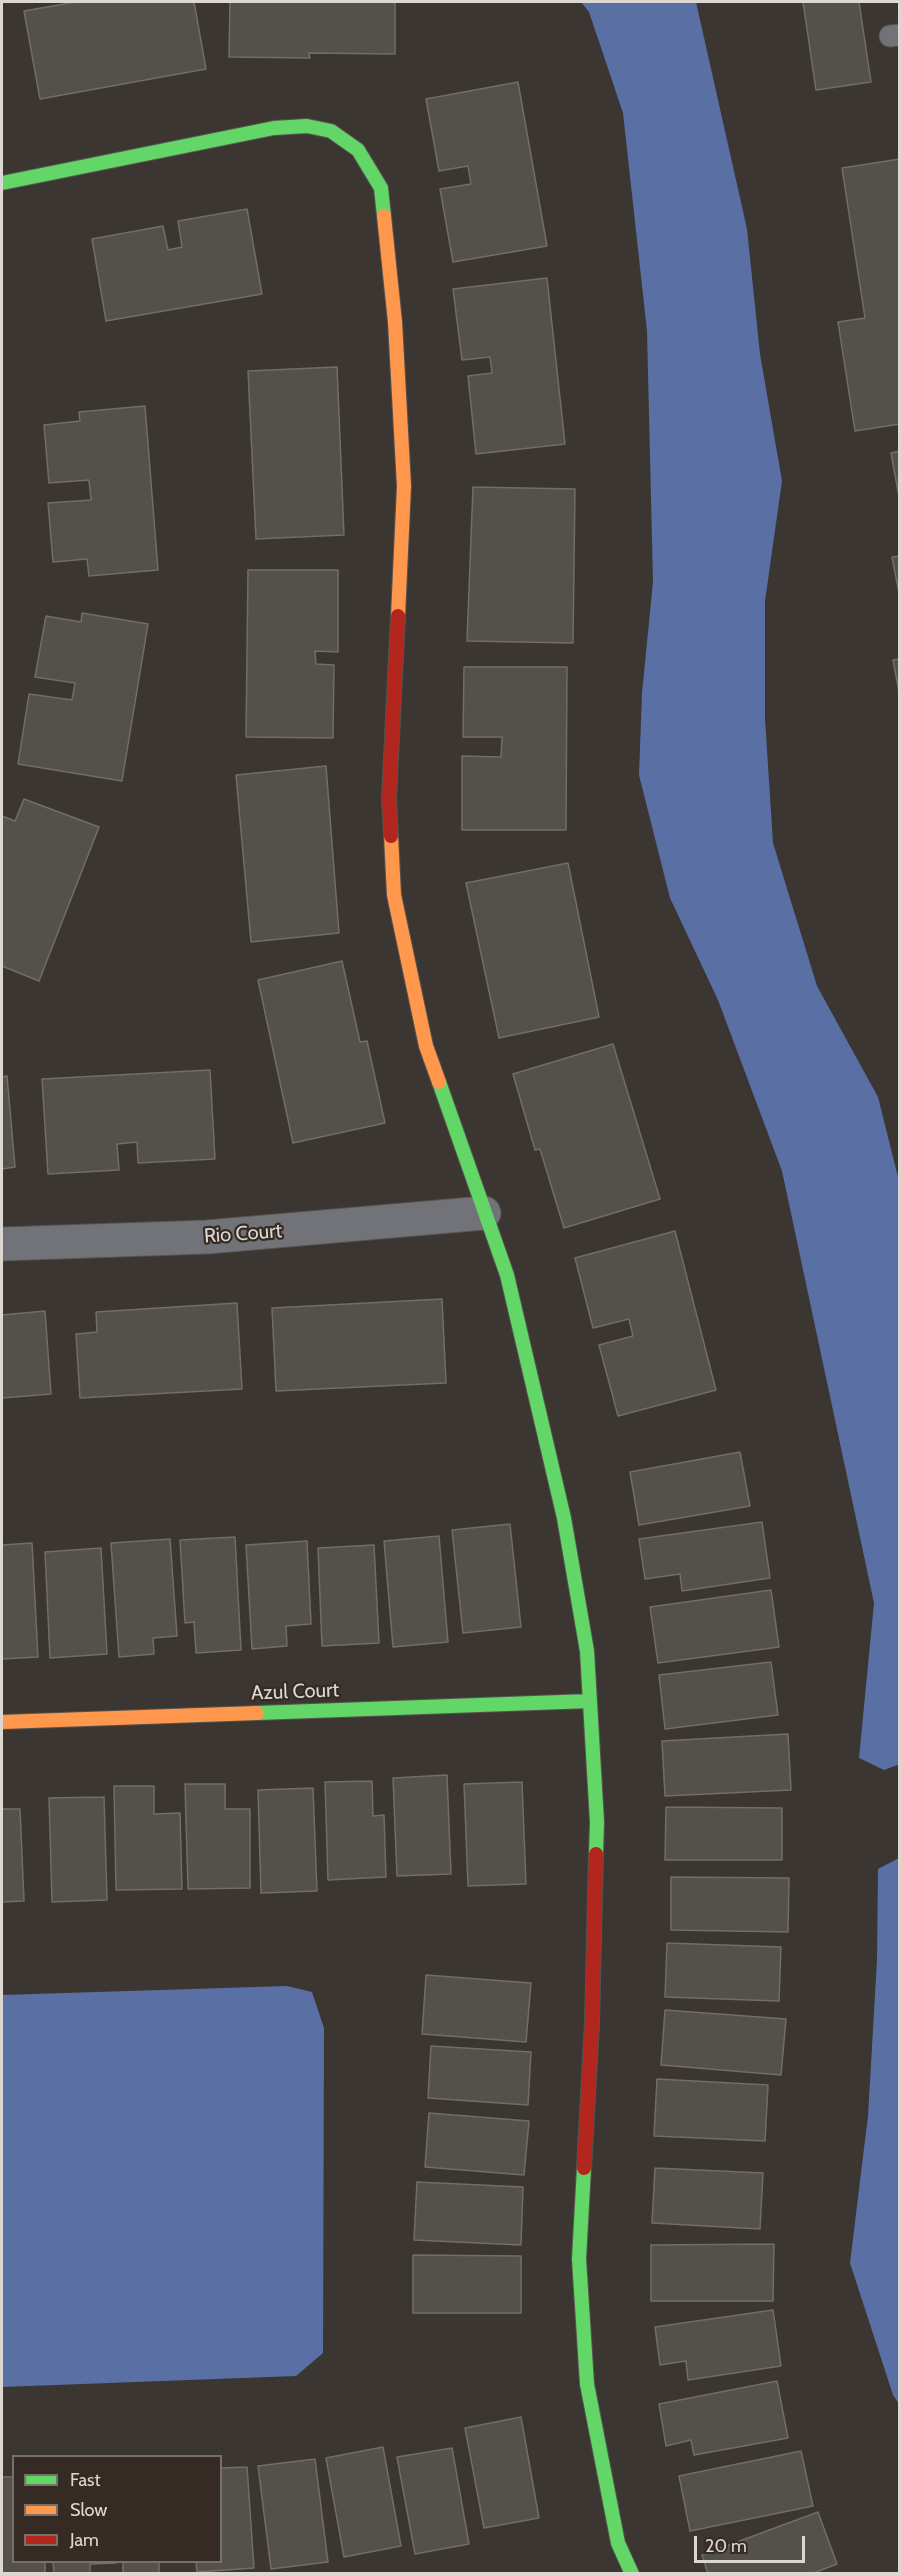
<!DOCTYPE html>
<html>
<head>
<meta charset="utf-8">
<style>
	body { margin:0 }
	#map { position:relative; width:901px; height:2575px; overflow:hidden; background:#3b3631; font-family:Cabin,sans-serif }
	canvas { display:block }
	.frame { position:absolute; inset:0; border:3px solid #ddd7d2; pointer-events:none }
	.legend { position:absolute; left:12px; top:2455px; width:210px; height:108px; box-sizing:border-box; background:#352b24; border:2px solid #78706a; margin:0; padding:8px 10px; list-style:none; font-size:18px; color:#ddd7d2 }
	.legend li { display:flex; align-items:center; gap:12px; height:30px }
	.legend b { width:30px; border:2px solid #78706a }
	.scale { position:absolute; left:694px; top:2536px; width:111px; height:27px; box-sizing:border-box; border:3px solid #ddd7d2; border-top:0; padding-left:8px; font-size:18px; line-height:21px; white-space:nowrap; color:#ddd7d2; -webkit-text-stroke:4px #352b24; paint-order:stroke }
</style>
</head>
<body>
<div id="map">
<canvas width="901" height="2575"></canvas>
<div class="frame"></div>
<ul class="legend">
<li><b style="height:8px;background:#63d668"></b>Fast</li>
<li><b style="height:8px;background:#ff974d"></b>Slow</li>
<li><b style="height:8px;background:#b3261e"></b>Jam</li>
</ul>
<div class="scale">20 m</div>
</div>
<script>
const ctx = document.querySelector('canvas').getContext('2d');
ctx.lineJoin = 'round';
function paint(path, color) { ctx.fillStyle = color; ctx.fill(path, 'evenodd'); }
const poly = rows => new Path2D(rows.map(r => 'M' + r).join(''));
function trace(path, color, width, dash) { ctx.strokeStyle = color; ctx.lineWidth = width; ctx.lineCap = dash ? 'butt' : 'round'; ctx.setLineDash(dash || []); ctx.stroke(path); }
function write(font, color, halo, rows, align = 'center') {
  ctx.font = font + ' Cabin,sans-serif'; ctx.lineWidth = 4.5; ctx.setLineDash([]); ctx.textBaseline = 'middle'; ctx.strokeStyle = halo; ctx.fillStyle = color; for (const [text, x, y, turn = 0] of rows) {
    ctx.save(); ctx.translate(x, y); ctx.rotate((+turn || 0) * Math.PI / 180); ctx.textAlign = isNaN(turn) ? turn : align; if (halo) ctx.strokeText(text, 0, 0); ctx.fillText(text, 0, 0); ctx.restore();
  }
}
const water = poly([
	[581,2,696,2,747,229,760,354,782,481,765,601,765,719,773,843,817,986,878,1097,899,1181,900,1764,884,1770,859,1758,874,1603,782,1171,718,1000,670,898,639,775,642,693,653,582,647,331,623,113,589,12],
	[899,1858,899,2404,893,2395,850,2263,868,2116,877,1960,878,1869],
	[287,1986,312,1992,324,2028,323,2353,296,2376,2,2387,2,1995]
]);
const building = poly([
	[76,2,194,2,206,69,40,99,24,11,76,2],
	[230,2,395,2,395,54,309,53,310,58,229,57,230,2],
	[803,2,859,2,871,82,816,90,803,2],
	[518,82,547,246,453,262,440,189,471,184,468,166,439,171,426,99,518,82],
	[900,159,900,424,855,431,838,322,865,318,842,168,900,159],
	[247,209,262,294,106,321,92,239,163,226,168,250,182,247,178,221,247,209],
	[547,278,565,444,476,454,468,376,492,373,490,357,462,360,453,289,547,278],
	[337,367,344,535,256,539,248,371,337,367],
	[145,406,158,570,89,576,87,559,53,562,48,503,91,500,89,480,49,483,44,425,80,421,79,412,145,406],
	[900,451,900,502,891,453,900,451],
	[473,487,575,489,573,643,467,641,473,487],
	[900,556,900,598,892,557,900,556],
	[248,570,338,570,338,652,315,651,316,664,334,665,333,738,246,737,248,570],
	[82,613,148,624,122,781,18,764,29,694,72,700,75,683,35,677,46,616,81,622,82,613],
	[900,659,900,697,893,660,900,659],
	[464,667,567,667,566,830,462,830,462,756,501,757,502,737,463,737,464,667],
	[326,766,339,933,251,942,236,775,326,766],
	[24,799,99,827,39,981,2,966,2,816,15,821,24,799],
	[568,863,599,1017,499,1038,466,883,568,863],
	[342,961,360,1042,367,1041,385,1123,293,1143,258,980,342,961],
	[613,1044,660,1199,564,1228,540,1149,535,1150,513,1074,613,1044],
	[210,1070,215,1159,138,1163,137,1142,117,1144,119,1170,48,1174,42,1079,210,1070],
	[7,1076,15,1167,2,1169,2,1077,7,1076],
	[675,1231,716,1390,618,1416,599,1345,633,1336,629,1319,593,1328,575,1258,675,1231],
	[442,1299,446,1383,276,1391,272,1308,442,1299],
	[237,1303,242,1389,80,1398,76,1334,97,1332,96,1312,237,1303],
	[45,1311,51,1394,2,1398,2,1315,45,1311],
	[740,1452,750,1506,639,1525,630,1472,740,1452],
	[762,1522,770,1578,682,1591,680,1574,645,1579,639,1539,762,1522],
	[510,1524,521,1627,463,1633,452,1530,510,1524],
	[439,1536,448,1642,393,1647,384,1541,439,1536],
	[235,1537,241,1650,196,1653,194,1622,185,1623,180,1540,235,1537],
	[170,1539,177,1636,153,1638,154,1654,119,1657,111,1543,170,1539],
	[307,1541,311,1624,286,1626,287,1646,252,1649,246,1545,307,1541],
	[32,1543,38,1657,2,1659,2,1545,32,1543],
	[374,1545,379,1643,322,1646,318,1548,374,1545],
	[101,1548,107,1654,50,1658,45,1552,101,1548],
	[771,1590,779,1647,658,1663,650,1607,771,1590],
	[771,1662,778,1715,665,1729,659,1675,771,1662],
	[788,1734,791,1790,665,1796,662,1741,788,1734],
	[447,1775,451,1874,397,1876,393,1778,447,1775],
	[372,1781,373,1816,384,1815,386,1877,328,1880,325,1782,372,1781],
	[522,1782,526,1884,468,1886,464,1784,522,1782],
	[185,1784,225,1784,225,1809,250,1809,250,1888,188,1889,185,1784],
	[114,1786,154,1786,154,1814,180,1813,182,1889,116,1890,114,1786],
	[313,1788,317,1891,261,1893,258,1790,313,1788],
	[104,1797,107,1900,52,1902,49,1798,104,1797],
	[666,1807,782,1808,782,1860,665,1860,666,1807],
	[2,1809,20,1809,24,1901,2,1902,2,1809],
	[671,1877,789,1878,788,1932,671,1930,671,1877],
	[667,1943,781,1947,779,2001,665,1997,667,1943],
	[426,1975,531,1983,526,2042,422,2034,426,1975],
	[665,2010,786,2019,781,2075,661,2065,665,2010],
	[431,2046,531,2052,528,2105,428,2098,431,2046],
	[657,2079,768,2085,765,2141,654,2136,657,2079],
	[429,2113,529,2121,524,2175,425,2167,429,2113],
	[655,2168,763,2173,760,2229,652,2223,655,2168],
	[417,2182,523,2187,521,2245,414,2240,417,2182],
	[774,2244,773,2301,651,2301,651,2245,774,2244],
	[413,2255,521,2256,521,2313,413,2313,413,2255],
	[773,2310,781,2366,688,2380,686,2361,660,2365,655,2327,773,2310],
	[777,2381,788,2438,694,2455,691,2440,666,2446,659,2404,777,2381],
	[521,2417,539,2518,484,2528,465,2428,521,2417],
	[383,2447,401,2546,344,2557,326,2458,383,2447],
	[452,2448,469,2544,415,2554,397,2457,452,2448],
	[801,2451,813,2506,690,2531,679,2476,801,2451],
	[315,2459,328,2562,271,2569,258,2466,315,2459],
	[247,2467,254,2568,197,2572,196,2562,220,2562,220,2468,247,2467],
	[2,2477,14,2477,14,2562,45,2562,45,2574,2,2574,2,2477],
	[818,2512,837,2564,811,2574,708,2574,702,2555,818,2512],
	[53,2562,116,2562,116,2563,90,2564,90,2574,54,2574,53,2562],
	[123,2562,159,2562,159,2574,123,2574,123,2562]
]);
const lane = poly([
	[890,36,900,35]
]);
const street = poly([
	[2,1244,207,1237,484,1213]
]);
const fast = poly([
	[2,183,274,128,307,126,331,131,358,150,381,188,384,216],
	[439,1082,507,1275,564,1518,587,1651,597,1822,596,1854],
	[257,1713,590,1701],
	[584,2168,579,2259,587,2384,618,2543,632,2574]
]);
const slow = poly([
	[384,216,395,322,404,486,398,616],
	[391,836,394,895,426,1046,439,1082],
	[2,1722,257,1713]
]);
const jam = poly([
	[391,836,389,799,398,616],
	[584,2168,592,2023,596,1854]
]);
const streetNames = [
	["Rio Court",243,1234,-4],
	["Azul Court",295,1692,-2]
];
paint(water, '#5a6fa4');
paint(building, '#54504c');
trace(building, '#726d69', 1.5);
trace(lane, '#57534f', 23);
trace(street, '#57534f', 35);
trace(fast, '#57534f', 16);
trace(slow, '#57534f', 16);
trace(jam, '#57534f', 16);
trace(lane, '#727378', 21);
trace(street, '#727378', 33);
trace(fast, '#63d668', 14);
trace(slow, '#ff974d', 14);
trace(jam, '#b3261e', 14);
write('20px', '#ddd7d2', '#352b24', streetNames);
</script>
</body>
</html>
